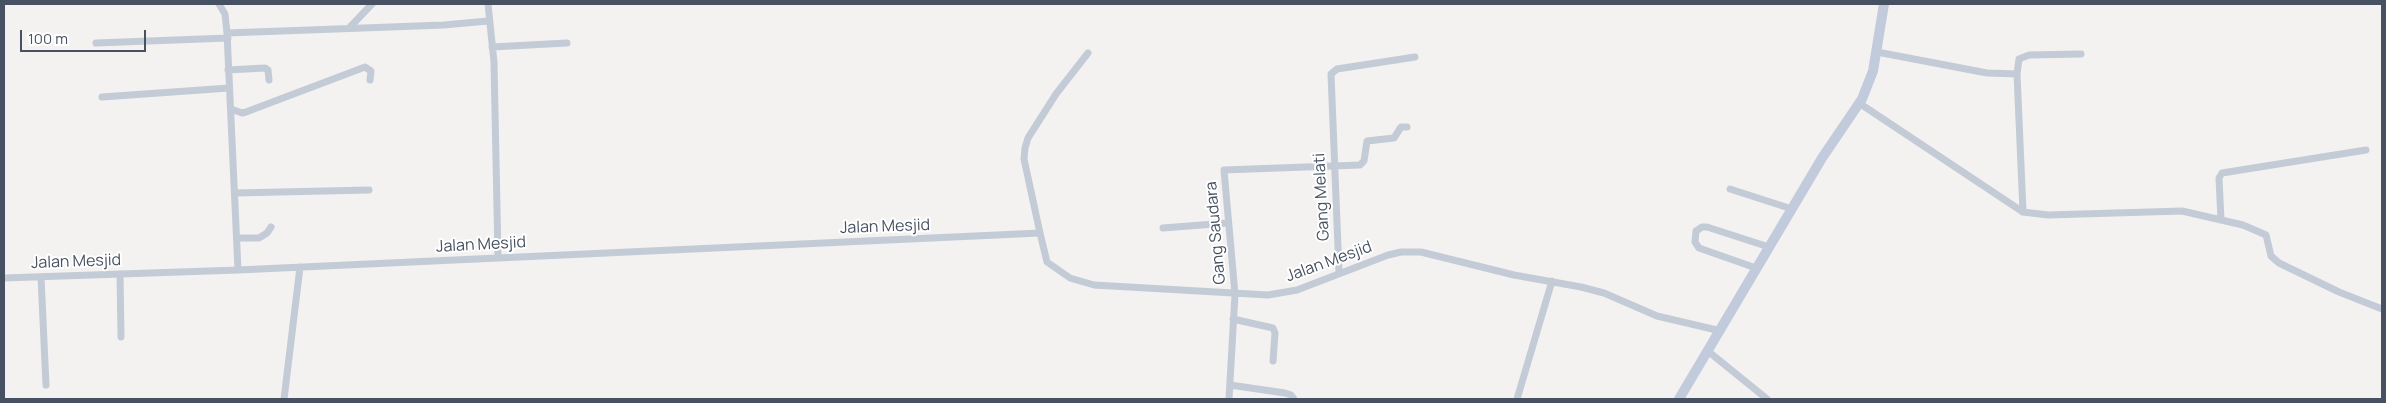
<!DOCTYPE html>
<html>
<head>
<meta charset="utf-8">
<style>
	body { margin:0 }
	#map { position:relative; width:2386px; height:403px; overflow:hidden; background:#f4f1f1; font-family:Manrope,sans-serif }
	canvas { display:block }
	.frame { position:absolute; inset:0; border:5px solid #465161; pointer-events:none }
	.scale { position:absolute; left:20px; top:30px; width:126px; height:22px; box-sizing:border-box; border:2px solid #465161; border-top:0; padding-left:6px; font-size:15px; line-height:18px; white-space:nowrap; color:#465161; -webkit-text-stroke:4px #fff; paint-order:stroke }
</style>
</head>
<body>
<div id="map">
<canvas width="2386" height="403"></canvas>
<div class="frame"></div>
<div class="scale">100 m</div>
</div>
<script>
const ctx = document.querySelector('canvas').getContext('2d');
ctx.lineJoin = 'round';
const poly = rows => new Path2D(rows.map(r => 'M' + r).join(''));
function trace(path, color, width, dash) { ctx.strokeStyle = color; ctx.lineWidth = width; ctx.lineCap = dash ? 'butt' : 'round'; ctx.setLineDash(dash || []); ctx.stroke(path); }
function write(font, color, halo, rows, align = 'center') {
  ctx.font = font + ' Manrope,sans-serif'; ctx.lineWidth = 4; ctx.setLineDash([]); ctx.textBaseline = 'middle'; ctx.strokeStyle = halo; ctx.fillStyle = color; for (const [text, x, y, turn = 0] of rows) {
    ctx.save(); ctx.translate(x, y); ctx.rotate((+turn || 0) * Math.PI / 180); ctx.textAlign = isNaN(turn) ? turn : align; if (halo) ctx.strokeText(text, 0, 0); ctx.fillText(text, 0, 0); ctx.restore();
  }
}
const street = poly([
	[219,4,225,14,227,33,238,270],
	[488,4,494,62,498,258],
	[350,27,372,4],
	[227,33,444,25,488,21],
	[96,43,228,38],
	[492,47,567,43],
	[1877,52,1987,73,2017,74],
	[228,70,265,68,268,70,269,80],
	[102,97,229,88],
	[1859,103,2023,212,2048,215,2182,211,2243,225,2266,235,2271,256,2279,263,2339,292,2382,309],
	[231,109,242,113,246,112,365,67,371,71,370,80],
	[1730,189,1792,209],
	[235,193,369,190],
	[2023,212,2017,74,2019,59,2029,55,2081,54],
	[2221,220,2219,178,2222,173,2366,150],
	[1163,228,1227,223],
	[1040,233,1024,159,1025,148,1028,138,1056,94,1088,53],
	[237,238,259,238,267,233,271,227],
	[1756,268,1699,248,1695,242,1696,231,1702,227,1707,227,1769,247],
	[1339,272,1331,74,1337,69,1415,57],
	[120,274,121,337],
	[41,277,46,385],
	[4,278,238,270,1040,233,1047,262,1070,278,1094,285,1268,295,1297,290,1388,255,1401,252,1421,252,1514,275,1581,287,1604,293,1657,316,1721,331],
	[1233,319,1273,328,1275,333,1273,361],
	[1709,352,1767,399],
	[1230,385,1285,393,1291,395,1294,399],
	[284,399,300,267],
	[1229,399,1235,294,1224,170,1360,165,1364,161,1367,141,1394,138,1401,127,1407,127],
	[1517,399,1552,281]
]);
const secondary = poly([
	[1679,399,1822,158,1862,99,1873,71,1884,4]
]);
const streetNames = [
	["Gang Melati",1322,197,-93],
	["Jalan Mesjid",885,227,-2],
	["Gang Saudara",1216,233,-95],
	["Jalan Mesjid",481,245,-3],
	["Jalan Mesjid",76,262,-2],
	["Jalan Mesjid",1329,262,-20]
];
trace(street, '#c3cbd7', 7);
trace(secondary, '#c2cbdc', 10);
write('16px', '#465161', '#fff', streetNames);
</script>
</body>
</html>
